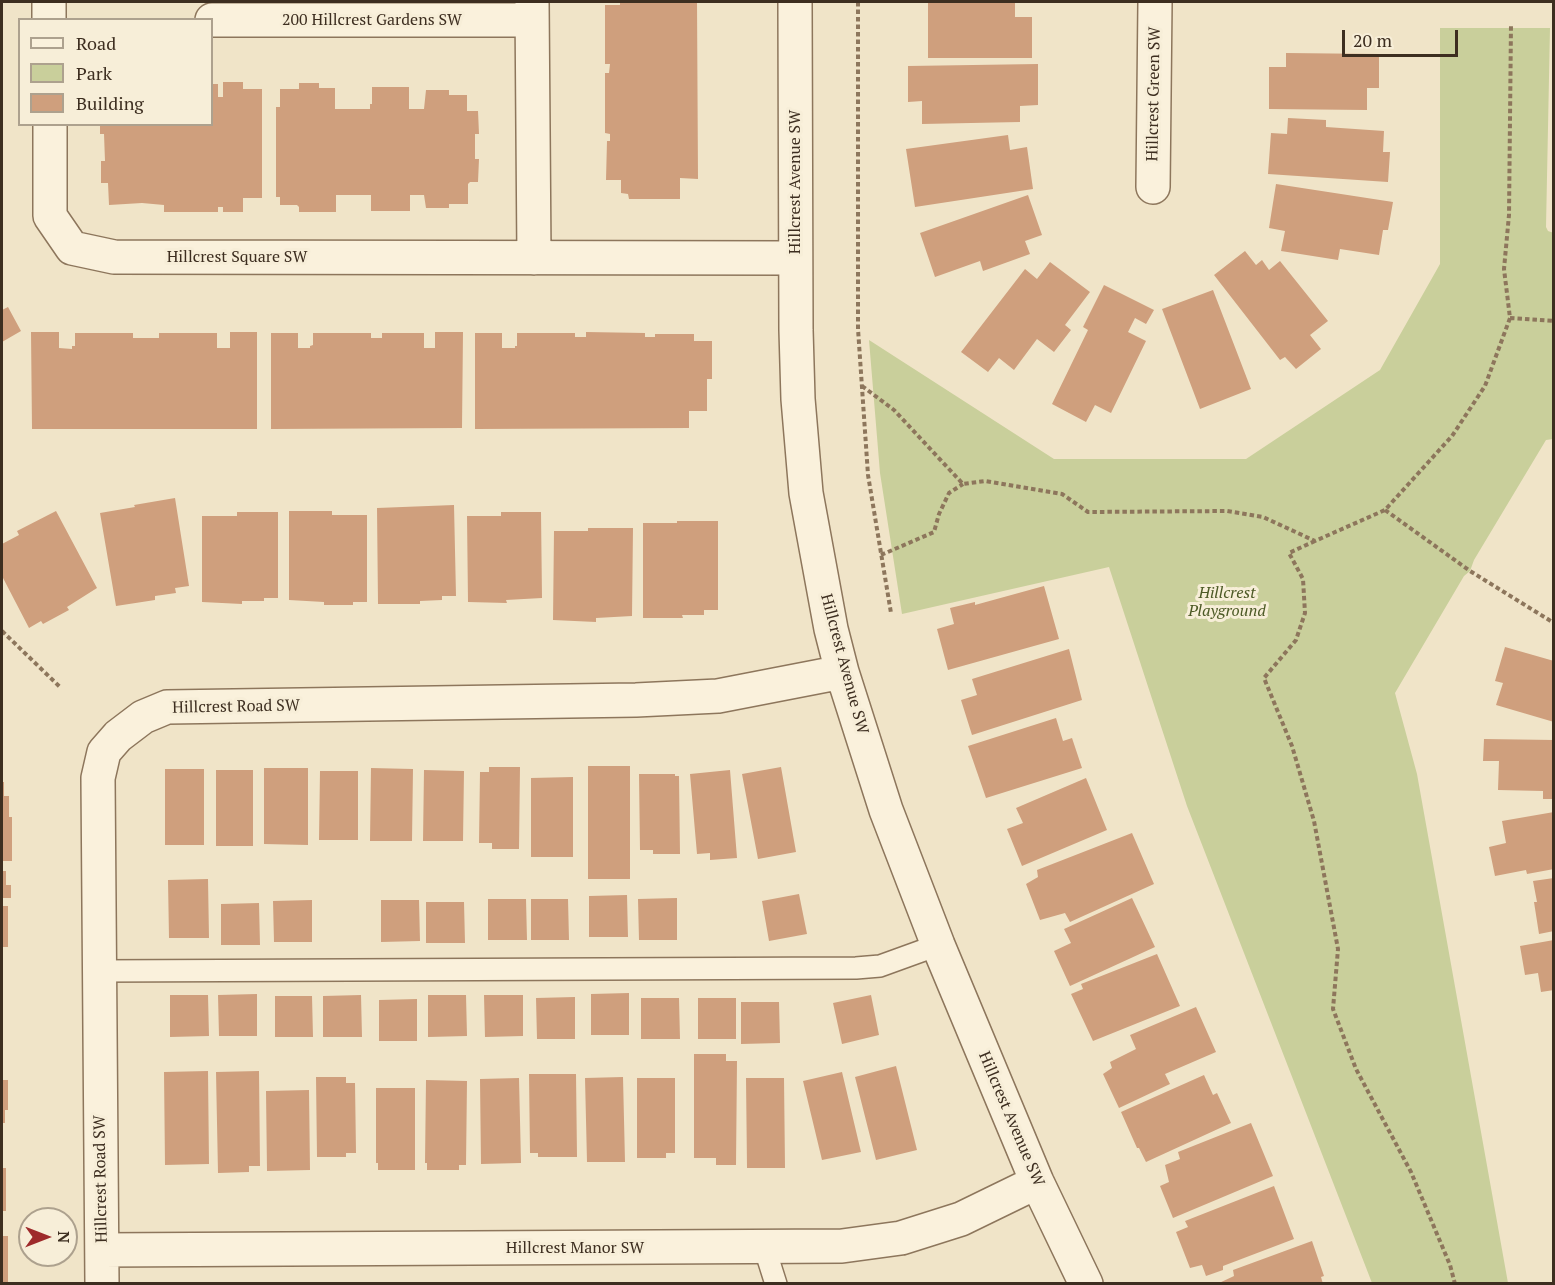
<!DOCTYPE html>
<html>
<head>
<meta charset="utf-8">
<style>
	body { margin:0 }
	#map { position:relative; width:1555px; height:1285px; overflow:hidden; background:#f0e4c8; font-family:"PT Serif",serif }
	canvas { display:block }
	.frame { position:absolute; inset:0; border:3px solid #3d2e20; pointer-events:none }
	.legend { position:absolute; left:18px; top:18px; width:195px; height:108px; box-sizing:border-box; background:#f7eed8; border:2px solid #ada18e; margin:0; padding:8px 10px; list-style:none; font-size:18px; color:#3d2e20 }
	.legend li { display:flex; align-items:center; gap:12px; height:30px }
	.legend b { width:30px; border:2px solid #ada18e }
	.north { position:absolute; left:18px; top:1207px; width:60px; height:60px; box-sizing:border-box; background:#f7eed8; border:2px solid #ada18e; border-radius:50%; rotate:90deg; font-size:16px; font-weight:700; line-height:24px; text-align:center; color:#3d2e20 }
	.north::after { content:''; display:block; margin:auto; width:21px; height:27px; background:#9e2a2b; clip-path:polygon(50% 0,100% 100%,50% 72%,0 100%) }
	.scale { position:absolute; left:1342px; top:30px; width:116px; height:27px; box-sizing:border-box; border:3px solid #3d2e20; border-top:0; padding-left:8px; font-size:18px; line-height:21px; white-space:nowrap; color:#3d2e20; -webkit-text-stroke:4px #f7eed8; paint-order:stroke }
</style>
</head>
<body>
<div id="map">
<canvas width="1555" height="1285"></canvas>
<div class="frame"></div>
<ul class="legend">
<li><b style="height:8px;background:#faf1dc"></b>Road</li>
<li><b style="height:16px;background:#c9cf9b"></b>Park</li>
<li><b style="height:16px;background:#cf9f7d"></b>Building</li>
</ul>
<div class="north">N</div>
<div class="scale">20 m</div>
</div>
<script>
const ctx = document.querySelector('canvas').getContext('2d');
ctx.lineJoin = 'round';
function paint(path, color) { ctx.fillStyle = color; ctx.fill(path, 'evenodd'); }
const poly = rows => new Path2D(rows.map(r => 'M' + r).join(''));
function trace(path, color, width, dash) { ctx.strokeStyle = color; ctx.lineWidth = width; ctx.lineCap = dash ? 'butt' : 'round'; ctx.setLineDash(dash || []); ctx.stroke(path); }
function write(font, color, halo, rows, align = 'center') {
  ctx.font = font + ' "PT Serif",serif'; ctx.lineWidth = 6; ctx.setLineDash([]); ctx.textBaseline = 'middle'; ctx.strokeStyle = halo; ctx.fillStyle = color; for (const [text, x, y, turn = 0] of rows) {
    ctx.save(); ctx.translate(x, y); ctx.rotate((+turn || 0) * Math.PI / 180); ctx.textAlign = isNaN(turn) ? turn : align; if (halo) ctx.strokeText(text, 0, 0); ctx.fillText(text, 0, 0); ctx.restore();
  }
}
const green = poly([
	[1440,28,1550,28,1546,227,1548,231,1554,233,1553,439,1546,440,1474,560,1470,571,1464,576,1395,693,1417,774,1508,1283,1372,1283,1187,806,1109,567,902,614,880,473,869,340,1054,459,1246,459,1380,370,1440,264]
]);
const building = poly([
	[620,2,697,2,698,179,680,178,680,199,629,199,628,194,621,193,621,180,606,180,607,141,610,141,610,134,605,133,605,73,609,73,610,64,605,64,605,5,620,5],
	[928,2,1015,2,1015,17,1032,17,1032,58,928,58],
	[1286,53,1379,54,1379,88,1367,88,1367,110,1269,109,1269,67,1286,67],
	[1038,64,1038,105,1020,106,1020,122,922,124,922,101,908,102,908,66],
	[223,82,243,82,243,89,262,89,262,198,243,198,243,212,223,212,223,207,218,207,218,212,164,212,164,205,142,203,109,205,108,183,101,183,101,161,105,161,104,134,100,134,100,124,212,124,212,84,218,84,218,97,223,97],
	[299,83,319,83,319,88,335,88,335,109,370,109,370,104,372,104,372,87,409,87,409,109,424,109,426,90,449,90,449,95,467,95,467,111,478,111,479,134,475,134,475,159,479,159,478,182,470,182,468,184,468,204,449,204,449,208,426,208,424,195,410,195,410,211,371,211,371,195,336,195,336,212,299,212,299,207,297,205,280,205,280,197,276,197,276,107,280,107,280,89,299,89],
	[1288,118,1326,120,1326,127,1384,131,1383,152,1390,152,1388,182,1268,174,1271,133,1287,134],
	[1008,135,1010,150,1027,147,1033,189,915,207,906,149],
	[1276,184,1393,202,1388,230,1383,230,1379,255,1340,249,1338,260,1281,251,1285,231,1269,228],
	[1028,195,1042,235,1025,241,1030,254,983,271,980,261,935,277,920,233],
	[1245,251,1256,265,1262,260,1269,270,1280,261,1328,321,1310,335,1321,349,1296,369,1285,357,1280,360,1214,275],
	[1050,262,1090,292,1065,325,1071,330,1054,352,1037,339,1014,370,999,358,988,372,961,352,1025,269,1037,279],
	[1104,285,1154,310,1146,324,1135,318,1128,332,1146,341,1111,413,1095,405,1086,422,1052,404,1088,330,1083,327],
	[1213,290,1251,389,1200,409,1162,309],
	[8,307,21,331,2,342,2,310],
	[31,332,59,332,59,348,72,349,72,346,75,346,75,333,133,333,133,338,159,338,159,333,217,333,217,348,230,348,230,332,257,332,257,429,32,429],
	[435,332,463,332,462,428,271,429,271,333,298,333,298,348,310,348,310,346,313,345,313,333,371,333,371,338,382,338,382,333,424,333,424,348,435,348],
	[586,332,645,333,645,337,655,337,655,334,694,334,694,341,712,341,712,379,707,379,707,411,689,411,689,428,475,429,475,333,502,333,502,348,515,348,515,346,517,346,517,333,575,333,575,337,586,337],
	[175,498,189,586,175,588,176,593,155,596,155,600,116,606,100,513,135,507,134,505],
	[454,505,456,596,442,596,442,600,420,601,420,604,378,604,377,508],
	[56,511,97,588,67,607,69,610,43,624,41,621,29,628,2,576,2,544,19,535,17,531],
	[289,511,332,511,332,515,367,515,367,602,353,602,353,605,324,605,324,602,289,600],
	[237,512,278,512,278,598,264,598,264,601,242,601,242,604,202,602,202,516,237,516],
	[501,512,541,512,542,598,506,600,507,603,468,602,467,516,501,516],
	[677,521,718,521,718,610,704,610,704,615,682,615,683,618,643,618,643,523,677,523],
	[588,528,633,528,632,616,596,618,596,622,553,620,554,531,588,531],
	[1044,586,1059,639,948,670,937,629,954,624,950,608,975,602,975,605],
	[1505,647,1554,661,1554,722,1496,705,1503,683,1495,681],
	[1069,649,1082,700,972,735,961,700,977,695,972,679],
	[1056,718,1063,741,1072,738,1082,768,986,798,968,746],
	[1484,739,1554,740,1554,799,1543,799,1543,791,1498,790,1499,761,1483,761],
	[588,766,630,766,630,879,588,879],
	[489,767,520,767,519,849,492,849,492,843,479,843,480,772,489,772],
	[781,767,796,852,758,859,742,774],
	[264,768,308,768,308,845,264,844],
	[371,768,413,769,412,841,370,841],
	[165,769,204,769,204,845,165,845],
	[216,770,253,770,253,846,216,846],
	[424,770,464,771,463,841,423,841],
	[730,770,737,858,710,860,710,853,697,854,690,774],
	[320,771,358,771,358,840,319,840],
	[639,774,675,774,675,776,679,776,680,854,653,854,653,850,640,850],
	[573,777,573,857,531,857,531,778],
	[1086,778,1107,830,1022,866,1007,829,1023,823,1016,808],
	[2,782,4,782,4,796,9,796,9,817,12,817,12,861,2,861],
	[1554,812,1554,869,1527,874,1526,870,1495,876,1489,847,1506,843,1502,821],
	[1132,833,1154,884,1070,922,1065,913,1040,920,1026,884,1038,877,1037,870],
	[2,871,6,871,6,885,11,885,11,898,2,898],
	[1554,878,1554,931,1539,934,1534,902,1537,902,1533,881],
	[208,879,209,938,169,938,168,880],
	[799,894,807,934,769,941,762,901],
	[627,895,628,937,589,937,589,896],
	[677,898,677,940,639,940,638,899],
	[1132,898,1155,947,1070,986,1054,951,1071,943,1064,929],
	[488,899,526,899,527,940,488,940],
	[531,899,568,899,569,940,531,940],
	[312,900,312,942,274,942,273,901],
	[381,900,419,900,420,941,381,942],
	[426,902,464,902,465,943,426,943],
	[259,903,260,945,221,945,221,904],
	[2,906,8,906,8,947,2,947],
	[1554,940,1554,990,1541,992,1538,973,1525,975,1520,946],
	[1157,954,1180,1006,1093,1041,1071,994,1083,989,1081,984],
	[629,993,629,1035,591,1035,591,994],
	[257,994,257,1036,219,1036,218,995],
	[170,995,208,995,209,1036,170,1037],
	[361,995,362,1037,323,1037,323,996],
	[428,995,466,995,467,1036,428,1037],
	[484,995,523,995,523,1036,485,1037],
	[871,995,879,1035,842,1044,833,1003],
	[275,996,312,996,313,1037,275,1037],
	[575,997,575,1039,537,1039,536,998],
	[641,998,679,998,680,1039,641,1039],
	[698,998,736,998,736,1039,698,1039],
	[417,999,417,1041,379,1041,379,1000],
	[741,1002,779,1002,780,1043,741,1044],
	[1196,1007,1216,1052,1165,1074,1170,1084,1119,1108,1103,1074,1112,1068,1110,1062,1136,1049,1130,1035],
	[694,1054,726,1054,726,1061,737,1061,736,1165,716,1165,716,1158,694,1158],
	[896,1066,917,1150,876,1160,855,1077],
	[208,1071,209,1164,165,1165,164,1072],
	[259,1071,260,1166,249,1166,249,1172,218,1173,216,1072],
	[842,1072,861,1152,822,1160,803,1081],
	[529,1074,576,1074,577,1157,538,1157,538,1153,530,1153],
	[1204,1075,1213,1095,1217,1093,1231,1123,1146,1162,1139,1148,1137,1148,1121,1112],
	[316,1077,346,1077,346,1083,355,1083,356,1153,346,1153,346,1157,317,1157],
	[623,1077,625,1162,587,1162,585,1078],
	[519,1078,521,1163,481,1164,480,1079],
	[637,1078,675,1078,675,1153,666,1153,666,1158,637,1158],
	[746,1078,784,1078,785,1168,747,1168],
	[2,1080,8,1080,8,1110,5,1110,5,1123,2,1123],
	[426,1080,467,1081,466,1165,459,1165,459,1170,427,1170,427,1163,425,1163],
	[376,1088,415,1088,415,1170,378,1170,378,1163,376,1163],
	[309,1090,310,1170,267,1171,266,1091],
	[1251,1123,1273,1176,1173,1218,1160,1186,1169,1182,1165,1165,1180,1159,1178,1152],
	[2,1168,6,1168,6,1211,2,1211],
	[1274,1186,1294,1239,1223,1266,1223,1270,1206,1276,1202,1265,1190,1268,1176,1232,1188,1227,1185,1221],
	[2,1236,8,1236,8,1283,4,1284,2,1284],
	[1312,1241,1324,1276,1321,1277,1323,1284,1217,1284,1234,1276,1233,1270]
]);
const path = poly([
	[858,2,858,329,868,475,891,613],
	[1510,318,1554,321],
	[862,386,894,410,963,484,985,481,1062,494,1088,512,1227,511,1263,517,1315,541,1385,510,1452,436,1485,386,1510,318,1504,269,1509,215,1511,24],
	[1385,510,1470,571,1554,623],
	[1315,541,1289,553,1303,579,1305,613,1296,640,1264,678,1292,746,1314,821,1338,949,1333,1009,1356,1069,1411,1172,1450,1265,1455,1284],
	[881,555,934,532,939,514,949,493,963,484],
	[2,631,61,688]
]);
const lane = poly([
	[98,971,856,968,880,966,938,945],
	[764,1246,776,1284]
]);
const street = poly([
	[49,2,49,20],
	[532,2,534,258],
	[795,2,796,330,798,399,806,493,831,629,842,672,886,810,938,945,1037,1182,1086,1284],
	[212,20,532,20],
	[50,124,50,216,72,248,114,257,795,258],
	[1153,187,1155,2],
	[102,1250,842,1246,901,1238,961,1219,1037,1182],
	[102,1284,98,778,104,752,118,736,143,717,167,707,636,700,718,696,842,672]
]);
const streetNames = [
	["200 Hillcrest Gardens SW",372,20],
	["Hillcrest Green SW",1154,94,-89],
	["Hillcrest Avenue SW",795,182,-90],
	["Hillcrest Square SW",237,257],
	["Hillcrest Avenue SW",844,664,75],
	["Hillcrest Road SW",236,707,-1],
	["Hillcrest Avenue SW",1011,1119,67],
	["Hillcrest Road SW",101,1179,-91],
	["Hillcrest Manor SW",575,1248]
];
const parkNames = [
	["Hillcrest",1227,593],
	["Playground",1227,611]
];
paint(green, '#c9cf9b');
paint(building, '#cf9f7d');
trace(lane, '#8d765c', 24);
trace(street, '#8d765c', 36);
trace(path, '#8d765c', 4, [4.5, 3]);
trace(lane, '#faf1dc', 21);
trace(street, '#faf1dc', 33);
write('16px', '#3d2e20', '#f7eed8', streetNames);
write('italic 16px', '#4d5a26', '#f7eed8', parkNames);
</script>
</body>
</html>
